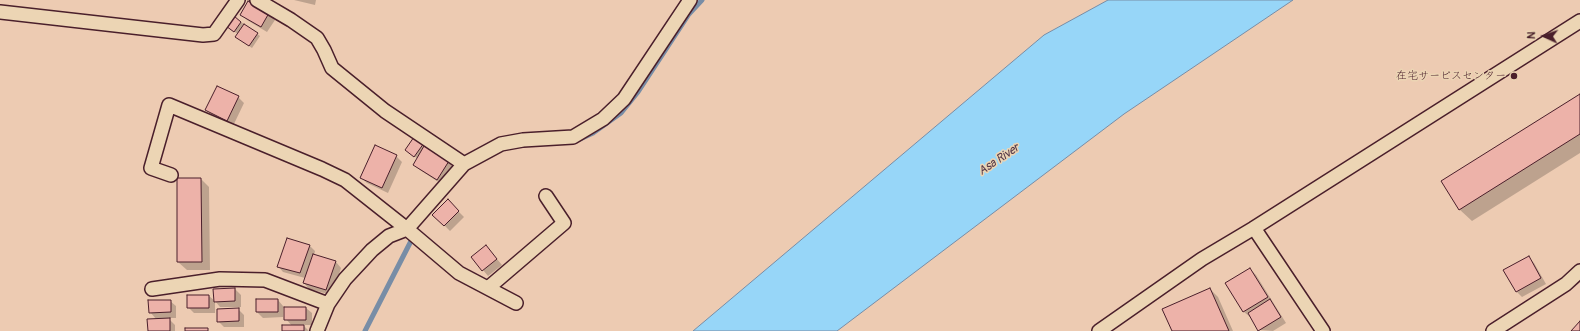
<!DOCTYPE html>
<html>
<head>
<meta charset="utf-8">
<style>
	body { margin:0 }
	#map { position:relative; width:1580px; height:331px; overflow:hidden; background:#edcbb2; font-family:Pangolin,sans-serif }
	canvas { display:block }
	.north { position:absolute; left:1524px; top:16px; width:40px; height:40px; -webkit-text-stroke:3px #ecd5b4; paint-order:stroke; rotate:273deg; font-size:11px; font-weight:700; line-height:16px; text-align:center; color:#4a1f2b }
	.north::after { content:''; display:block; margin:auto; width:14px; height:18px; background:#4a1f2b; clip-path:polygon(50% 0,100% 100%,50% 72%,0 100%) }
</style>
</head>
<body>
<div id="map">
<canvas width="1580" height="331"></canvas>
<div class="north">N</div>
</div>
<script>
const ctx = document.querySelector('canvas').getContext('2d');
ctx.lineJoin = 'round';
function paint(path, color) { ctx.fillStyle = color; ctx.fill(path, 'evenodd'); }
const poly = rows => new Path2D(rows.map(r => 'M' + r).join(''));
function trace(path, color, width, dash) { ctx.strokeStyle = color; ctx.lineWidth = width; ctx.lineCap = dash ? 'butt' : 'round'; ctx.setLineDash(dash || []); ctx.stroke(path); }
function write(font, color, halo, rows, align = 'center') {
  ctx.font = font + ' Pangolin,"Klee One",sans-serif'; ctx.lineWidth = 3; ctx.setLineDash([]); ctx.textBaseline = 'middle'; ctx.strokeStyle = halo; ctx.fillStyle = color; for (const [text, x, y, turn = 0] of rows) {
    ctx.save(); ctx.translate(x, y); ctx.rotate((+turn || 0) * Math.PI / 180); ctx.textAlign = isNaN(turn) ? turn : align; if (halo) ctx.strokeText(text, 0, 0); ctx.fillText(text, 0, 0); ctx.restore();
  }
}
const water = poly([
	[1108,0,1293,0,1124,114,837,331,693,331,1044,35,1108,0]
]);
const shadow = poly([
	[294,0,316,0,315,5],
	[249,2,269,14,275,20,267,32,247,20,241,14],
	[241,22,260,36,252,48,239,39,238,34,230,29],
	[1580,95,1580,153,1472,221,1459,209],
	[238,97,244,103,233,126,212,115,206,110],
	[423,144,425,148,448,162,454,168,443,185,420,170,414,165,418,159,409,152],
	[396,156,402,162,388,193,367,183,361,178],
	[201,179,209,187,210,270,187,270,178,262],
	[448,201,464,217,450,231,434,215],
	[310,246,315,251,314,256,336,262,341,268,332,295,309,289,304,283,305,278,283,272,278,266],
	[486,246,502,265,488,276,483,270],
	[1528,257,1534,263,1546,284,1522,297,1517,292],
	[1250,269,1256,275,1286,323,1273,331,1259,330,1251,317,1250,317,1244,312,1227,283],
	[235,289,241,295,241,307,220,307,215,301,215,313,194,313,188,307,188,296,209,296,215,301,214,290],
	[1210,289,1218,297,1233,331,1173,331],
	[278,300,283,306,283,317,263,318,257,312],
	[170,301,176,306,176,318,168,318,175,325,175,331,149,331,157,320,150,312],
	[306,308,312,313,312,325,303,325,309,331,283,331,292,326,286,319],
	[238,309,244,315,244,327,224,327,218,321]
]);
const stream = poly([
	[580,139,593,133,621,113,638,92,689,14,702,0],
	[365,331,411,241]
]);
const building = poly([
	[248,1,269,13,261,27,240,15,248,1],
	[234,16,241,22,234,32,226,26,234,16],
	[244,24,258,33,249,46,235,37,244,24],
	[217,86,239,96,227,121,205,110,217,86],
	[1580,94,1580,134,1459,210,1441,181,1580,94],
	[414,137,424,143,414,157,405,150,414,137],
	[375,145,397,155,382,188,360,178,375,145],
	[424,146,449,161,437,180,413,165,424,146],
	[177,178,201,178,202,262,177,262,177,178],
	[448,199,459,211,444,226,432,215,448,199],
	[287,238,310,245,300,273,277,267,287,238],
	[486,245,497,259,482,271,471,257,486,245],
	[313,254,336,261,326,290,303,283,313,254],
	[1529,256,1541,278,1516,292,1503,270,1529,256],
	[1250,268,1268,297,1243,312,1225,283,1250,268],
	[235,288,235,301,214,302,213,289,235,288],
	[1210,288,1229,331,1172,331,1162,309,1210,288],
	[187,295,209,295,209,308,187,308,187,295],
	[256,299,278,299,278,312,256,312,256,299],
	[1270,299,1281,317,1258,331,1248,313,1270,299],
	[148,300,171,300,171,312,149,313,148,300],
	[284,307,306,307,306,320,284,320,284,307],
	[239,308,239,321,217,322,217,309,239,308],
	[170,318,170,331,148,331,147,319,170,318],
	[1580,321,1580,331,1571,331,1580,321],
	[282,325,304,325,304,331,282,331,282,325],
	[185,328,208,328,208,331,185,331,185,328]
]);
const minor = poly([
	[257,0,291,20,317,38,324,50,332,68,385,111,464,164],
	[0,12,203,35,214,34,238,0],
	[171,175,151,168,169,105,322,169,345,180,407,229,459,273,516,303],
	[1254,228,1323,331],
	[488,288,564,223,546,196],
	[152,289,220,279,265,280,328,304],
	[317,331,328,304,345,279,372,250,389,236,407,229,464,164,501,144,523,140,573,137,603,119,624,99,690,0],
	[1099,331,1202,259,1254,228,1580,21],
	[1493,331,1566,284,1580,271]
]);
const markers = [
	[1514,76,4,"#4a1f2b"]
];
const poiNames = [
	["在宅サービスセンター",1506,76]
];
const waterNames = [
	["Asa River",999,160,-34]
];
paint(water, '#97d6f8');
trace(water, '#788da6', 1);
paint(shadow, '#0003');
trace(stream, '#788da6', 5);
paint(building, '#edb2a9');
trace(building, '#4a1f2b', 1);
trace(minor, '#4a1f2b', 16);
trace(minor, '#ecd5b4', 13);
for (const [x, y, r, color] of markers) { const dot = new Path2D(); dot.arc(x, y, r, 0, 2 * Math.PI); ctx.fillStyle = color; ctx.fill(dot); trace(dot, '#ecd5b4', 1.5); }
write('11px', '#4a1f2b', '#ecd5b4', poiNames, 'right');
write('italic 12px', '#563a4a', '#ecd5b4', waterNames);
</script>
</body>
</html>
